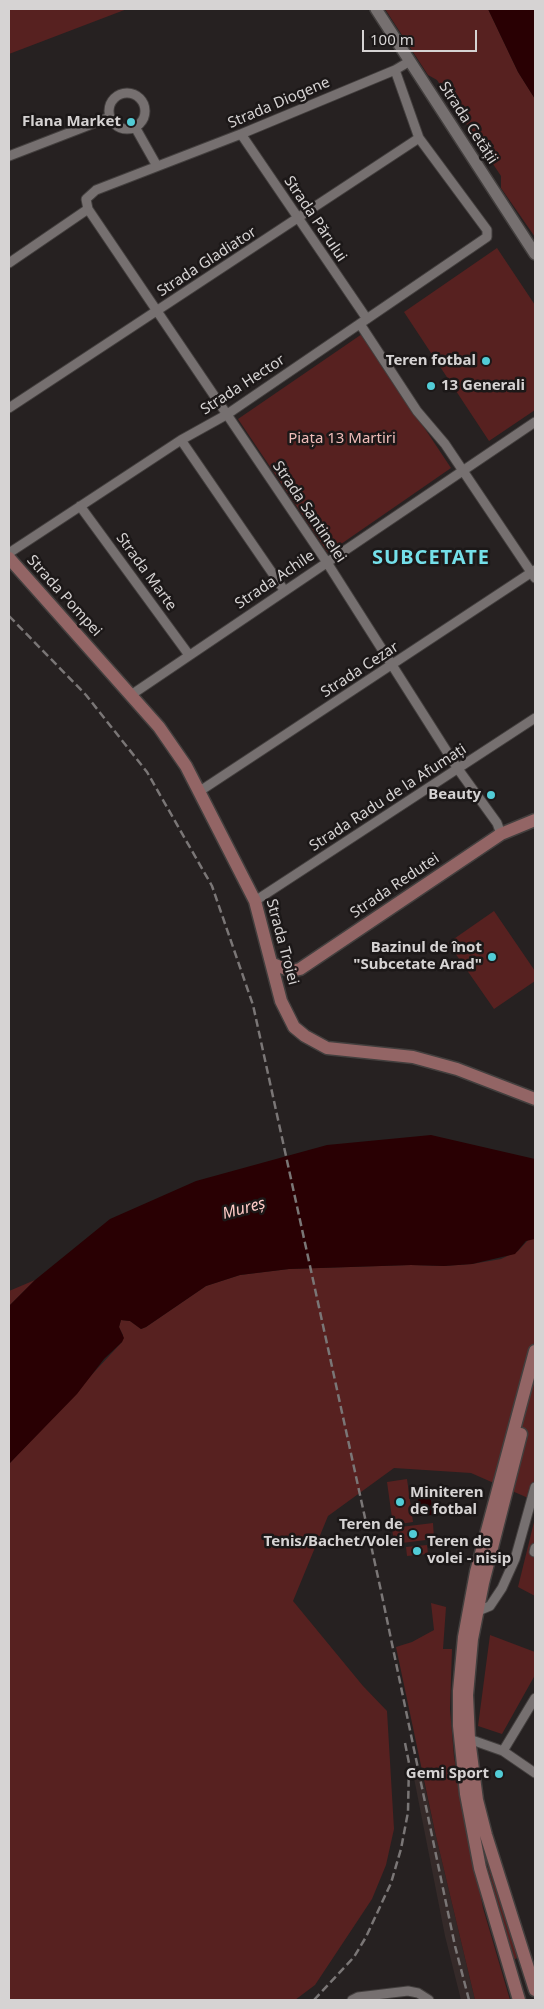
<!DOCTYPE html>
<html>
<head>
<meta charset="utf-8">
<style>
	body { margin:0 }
	#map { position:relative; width:544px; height:2009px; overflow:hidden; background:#262121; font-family:"Noto Sans",sans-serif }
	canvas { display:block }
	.frame { position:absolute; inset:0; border:10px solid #d6d3d3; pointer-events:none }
	.scale { position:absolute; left:362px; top:30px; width:115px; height:22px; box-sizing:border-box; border:2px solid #d6d3d3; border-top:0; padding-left:6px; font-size:15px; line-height:18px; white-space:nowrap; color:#d6d3d3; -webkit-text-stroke:4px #1c1818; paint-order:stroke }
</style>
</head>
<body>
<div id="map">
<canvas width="544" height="2009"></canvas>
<div class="frame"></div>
<div class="scale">100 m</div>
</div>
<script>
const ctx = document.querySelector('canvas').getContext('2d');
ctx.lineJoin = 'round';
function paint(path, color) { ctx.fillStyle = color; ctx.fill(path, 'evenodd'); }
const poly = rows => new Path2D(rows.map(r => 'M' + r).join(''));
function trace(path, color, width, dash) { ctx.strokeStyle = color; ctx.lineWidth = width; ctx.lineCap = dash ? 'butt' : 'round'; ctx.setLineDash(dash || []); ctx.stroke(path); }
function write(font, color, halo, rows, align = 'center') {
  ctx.font = font + ' "Noto Sans",sans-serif'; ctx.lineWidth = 5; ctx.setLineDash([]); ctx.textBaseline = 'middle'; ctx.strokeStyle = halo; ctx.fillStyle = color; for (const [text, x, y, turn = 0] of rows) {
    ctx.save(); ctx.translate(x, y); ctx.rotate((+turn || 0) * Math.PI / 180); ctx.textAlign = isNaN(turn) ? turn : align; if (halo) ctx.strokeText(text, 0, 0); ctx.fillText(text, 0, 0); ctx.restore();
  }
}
const built = poly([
	[421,1770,435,1832,475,2000,461,2000,445,1936,413,1773]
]);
const green = poly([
	[9,9,127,9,9,54],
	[385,9,488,9,518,72,535,99,535,237,501,188,501,176,437,80,428,75],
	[497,248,535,305,535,410,489,441,404,312],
	[362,334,451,468,328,553,238,419],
	[494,911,535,971,535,981,494,1009,448,943],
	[529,1239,535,1239,535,1501,471,1473,394,1468,328,1516,293,1601,363,1686,387,1711,394,1829,386,1865,372,1899,315,1985,295,2000,9,2000,9,1464,122,1342,123,1335,119,1327,121,1320,130,1321,141,1329,146,1327,206,1286,240,1275,289,1269,411,1265,444,1266,472,1264,501,1259,518,1251],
	[35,1280,9,1306,9,1291],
	[407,1479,413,1522,393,1525,387,1482],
	[535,1518,535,1596,518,1587],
	[433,1523,434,1539,394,1544,392,1528],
	[427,1545,428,1554,407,1556,406,1547],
	[431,1603,446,1607,443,1649,452,1649,450,1709,454,1757,483,1908,510,2000,475,2000,435,1832,396,1647,412,1642,434,1630],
	[490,1635,535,1652,535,1675,502,1734,478,1726],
	[485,1856,519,1955,516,1959,512,1958,508,1946]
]);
const water = poly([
	[488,9,535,9,535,99,518,72],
	[431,1135,535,1159,535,1239,526,1241,515,1254,472,1264,444,1266,411,1265,289,1269,240,1275,206,1286,146,1327,141,1329,130,1321,121,1320,119,1327,124,1338,122,1342,104,1359,77,1394,9,1464,9,1306,35,1280,110,1219,196,1181,327,1145],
	[429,1485,433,1515,420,1516,416,1487]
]);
const minor = poly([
	[410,61,395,70,241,134,96,190,86,199,88,209,326,561,458,769,497,823,501,834],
	'109 111a18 18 0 1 1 36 0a18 18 0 1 1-36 0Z',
	[135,127,157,166],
	[241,134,367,319],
	[9,156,110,117],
	[9,263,88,209],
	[360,324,417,411,445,444,535,578],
	[9,408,419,138],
	[181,440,284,590],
	[80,506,189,655],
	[9,553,181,440,226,415,487,237,487,230,419,138,395,70],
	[131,695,535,422],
	[200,791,535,570],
	[255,901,535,718],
	[534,1552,535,1548],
	[478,1611,490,1606,502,1588,515,1559,535,1487],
	[469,1739,503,1751,535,1773],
	[503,1751,535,1698],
	[352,2000,358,1997,408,1991,418,1993,429,2000]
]);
const tertiary = poly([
	[376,9,535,254]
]);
const secondary = poly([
	[9,558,159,727,186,766,255,901,281,1001,294,1027,305,1036,327,1048,413,1057,457,1069,535,1099],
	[273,964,291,971,300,969,501,834,535,820],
	[521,1434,483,1583,472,1639,467,1695,469,1739,477,1800,486,1835,535,1990],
	[519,2000,480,1868,466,1794,459,1726,459,1691,464,1637,476,1572,535,1351]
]);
const rail = poly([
	[9,616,86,695,147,772,212,886,253,1005,381,1591,455,1946,469,2000],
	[314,2000,354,1957,366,1937,391,1883,401,1849,408,1812,409,1763,405,1743]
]);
const markers = [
	[131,122,5,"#52ccd6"],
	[486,361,5,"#52ccd6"],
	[431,386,5,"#52ccd6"],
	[491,795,5,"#52ccd6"],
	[492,957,5,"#52ccd6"],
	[400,1502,5,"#52ccd6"],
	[413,1534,5,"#52ccd6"],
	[417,1551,5,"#52ccd6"],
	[499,1774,5,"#52ccd6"]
];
const streetNames = [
	["Strada Diogene",279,103,-23],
	["Strada Cetății",468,123,57],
	["Strada Părului",315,219,56],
	["Strada Gladiator",207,262,-33],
	["Strada Hector",243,385,-33],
	["Strada Santinelei",309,512,56],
	["Strada Marte",146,572,54],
	["Strada Achile",275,580,-34],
	["Strada Pompei",64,596,48],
	["Strada Cezar",360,670,-33],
	["Strada Radu de la Afumați",388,798,-33],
	["Strada Redutei",395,886,-34],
	["Strada Troiei",282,942,75]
];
const poiNames = [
	["Flana Market",121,122],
	["Teren fotbal",476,361],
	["13 Generali",441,386,"left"],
	["Beauty",481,795],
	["Bazinul de înot",482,948],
	["\"Subcetate Arad\"",482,965],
	["Miniteren",410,1493,"left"],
	["de fotbal",410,1510,"left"],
	["Teren de",403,1525],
	["Tenis/Bachet/Volei",403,1542],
	["Teren de",427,1542,"left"],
	["volei - nisip",427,1559,"left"],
	["Gemi Sport",489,1774]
];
const parkNames = [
	["Piața 13 Martiri",342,439]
];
const waterNames = [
	["Mureș",244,1209,-15]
];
const districtNames = [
	["SUBCETATE",431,558]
];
paint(built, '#352a29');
paint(green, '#572120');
paint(water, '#290003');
trace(minor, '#433f3e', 11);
trace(tertiary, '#433f3e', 14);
trace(secondary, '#433f3e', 15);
trace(minor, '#767070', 9);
trace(tertiary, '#767070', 11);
trace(secondary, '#936565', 12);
trace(rail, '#7a7676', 2.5, [8, 4]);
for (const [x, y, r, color] of markers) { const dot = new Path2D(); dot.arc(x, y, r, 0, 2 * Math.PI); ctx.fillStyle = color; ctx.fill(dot); trace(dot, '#1c1818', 2); }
write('15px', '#d6d3d3', '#1c1818', streetNames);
write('bold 15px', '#d6d3d3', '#1c1818', poiNames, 'right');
write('15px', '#f0bdb9', '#1c1818', parkNames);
write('italic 16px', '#ffcbc7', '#1c1818', waterNames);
ctx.letterSpacing = '1px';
write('bold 20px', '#74dfe9', '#1c1818', districtNames);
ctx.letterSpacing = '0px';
</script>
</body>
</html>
